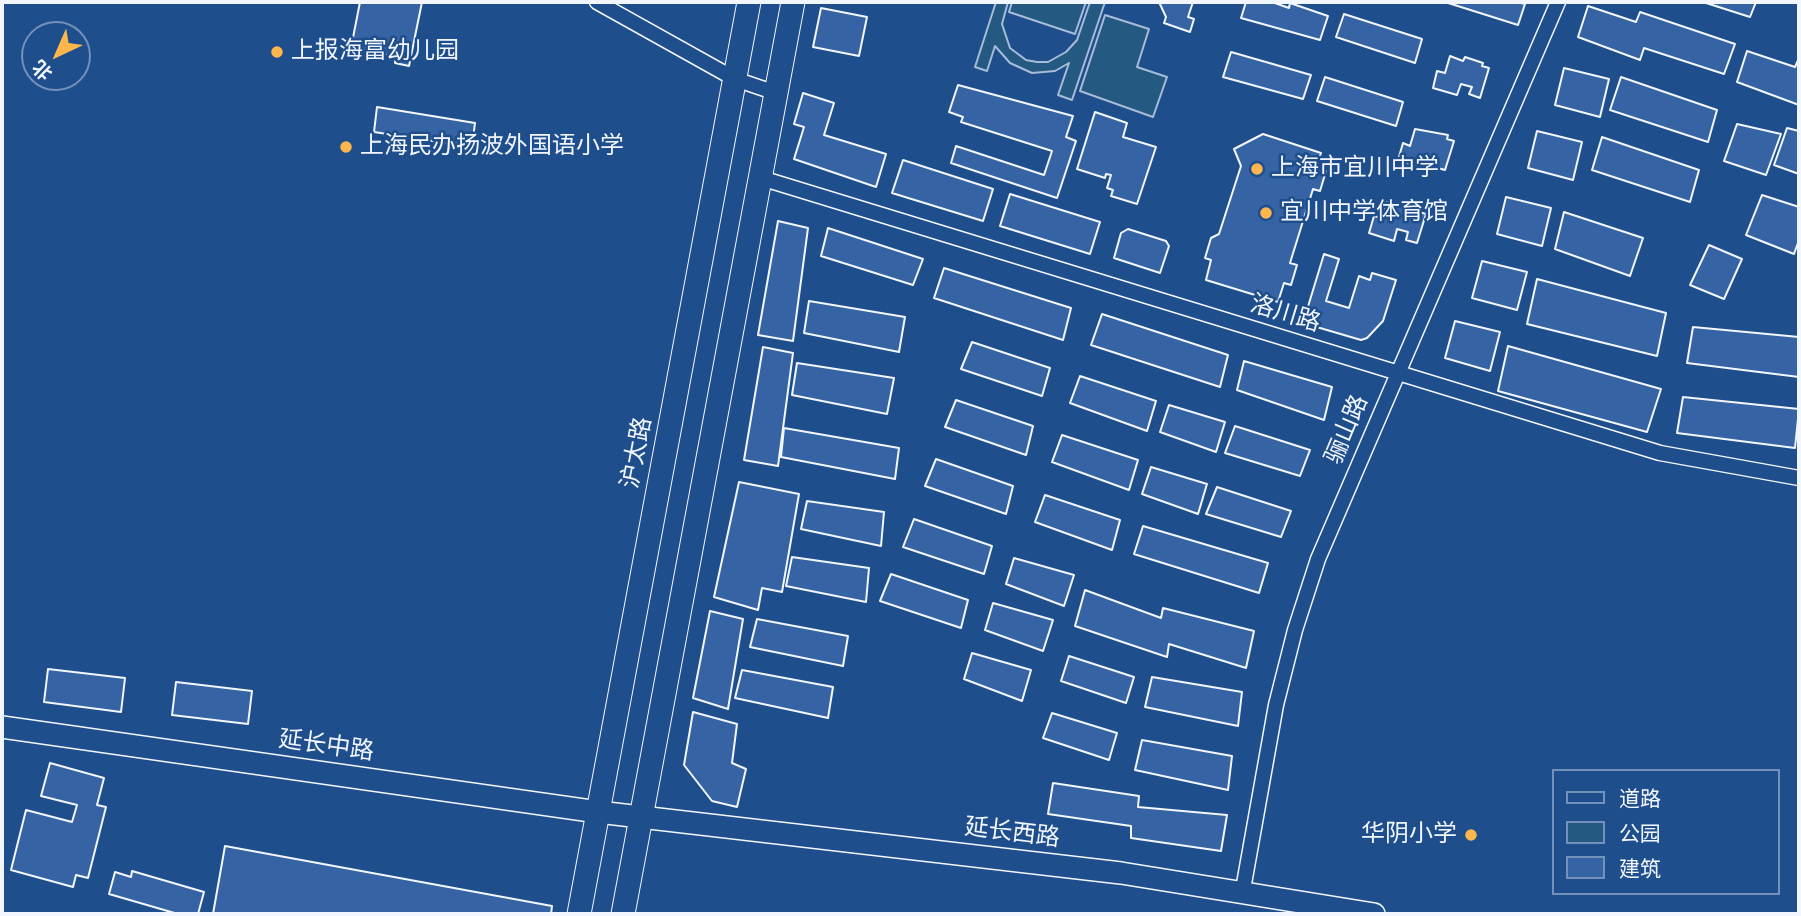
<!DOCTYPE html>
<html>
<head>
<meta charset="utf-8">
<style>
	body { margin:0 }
	#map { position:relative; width:1801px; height:916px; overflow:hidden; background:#1f4e8c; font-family:Jost,"Noto Sans SC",sans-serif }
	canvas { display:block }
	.frame { position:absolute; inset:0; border:4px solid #f2f6ff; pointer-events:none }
	.legend { position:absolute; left:1552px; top:769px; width:228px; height:126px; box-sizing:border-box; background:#1f4e8c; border:2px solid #7391ba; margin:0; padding:9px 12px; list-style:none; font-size:21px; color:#f2f6ff }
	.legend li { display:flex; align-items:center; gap:14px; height:35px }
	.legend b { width:35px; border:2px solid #7391ba }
	.north { position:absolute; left:21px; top:21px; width:70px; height:70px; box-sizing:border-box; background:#1f4e8c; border:2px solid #7391ba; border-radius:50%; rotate:224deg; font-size:19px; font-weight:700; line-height:28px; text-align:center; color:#f2f6ff }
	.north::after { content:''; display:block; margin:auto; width:24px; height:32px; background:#ffb74d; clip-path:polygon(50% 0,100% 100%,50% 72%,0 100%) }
</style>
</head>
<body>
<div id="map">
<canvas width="1801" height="916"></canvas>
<div class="frame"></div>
<ul class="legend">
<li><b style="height:9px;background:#1f4e8c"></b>道路</li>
<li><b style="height:19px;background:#245a82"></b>公园</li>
<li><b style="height:19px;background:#3563a3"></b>建筑</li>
</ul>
<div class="north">北</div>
</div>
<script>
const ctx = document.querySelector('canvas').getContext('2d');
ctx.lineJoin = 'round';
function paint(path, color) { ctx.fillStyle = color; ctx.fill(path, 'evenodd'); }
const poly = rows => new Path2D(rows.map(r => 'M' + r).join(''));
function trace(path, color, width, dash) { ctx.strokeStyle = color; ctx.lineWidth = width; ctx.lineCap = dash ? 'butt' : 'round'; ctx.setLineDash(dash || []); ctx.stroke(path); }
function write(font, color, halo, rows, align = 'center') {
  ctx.font = font + ' Jost,"Noto Sans SC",sans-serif'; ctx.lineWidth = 5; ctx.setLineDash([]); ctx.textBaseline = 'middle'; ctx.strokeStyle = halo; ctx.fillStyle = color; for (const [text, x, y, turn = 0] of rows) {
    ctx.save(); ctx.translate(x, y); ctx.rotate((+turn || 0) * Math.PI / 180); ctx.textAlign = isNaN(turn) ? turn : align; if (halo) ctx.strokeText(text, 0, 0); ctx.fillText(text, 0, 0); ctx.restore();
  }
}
const green = poly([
	[996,2,1008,2,1002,24,1010,48,1026,60,1037,62,1048,62,1066,52,1077,40,1090,2,1105,2,1072,100,1058,95,1069,63,1055,71,1032,73,1010,63,995,46,987,71,975,67,996,2],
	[1012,2,1086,2,1075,34,1009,12,1012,2],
	[1105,15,1149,29,1137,67,1167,77,1153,117,1080,91,1105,15]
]);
const building = poly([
	[360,2,422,2,409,66,395,63,396,57,351,48,360,2],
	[1159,2,1193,2,1188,17,1194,19,1190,32,1164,23,1166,17,1159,2],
	[1246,2,1272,2,1289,8,1290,3,1328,16,1320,40,1241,18,1246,2],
	[1445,2,1517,2,1525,4,1518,25,1445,2],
	[1703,2,1756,2,1750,17,1703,2],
	[1588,6,1636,22,1640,12,1735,44,1724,74,1644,48,1640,60,1578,37,1588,6],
	[821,8,867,17,859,56,813,47,821,8],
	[1344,14,1422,39,1415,63,1336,37,1344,14],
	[1747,51,1795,67,1799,58,1799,105,1737,82,1747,51],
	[1231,52,1311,75,1303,99,1223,77,1231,52],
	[1450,56,1463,61,1465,57,1483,63,1482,66,1489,68,1480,98,1469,94,1472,87,1461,84,1457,95,1433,88,1437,71,1445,73,1450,56],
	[1564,68,1609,79,1600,117,1555,105,1564,68],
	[1325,77,1403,102,1396,126,1317,101,1325,77],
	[1621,77,1717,110,1708,142,1610,110,1621,77],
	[958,85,1073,116,1066,137,1076,141,1057,198,951,163,956,146,1044,175,1052,151,961,122,963,117,949,112,958,85],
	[803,93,834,103,824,135,886,154,876,187,794,159,804,127,794,124,803,93],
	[377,107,475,123,472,147,374,132,377,107],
	[1095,112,1127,123,1123,137,1156,147,1137,204,1111,196,1113,190,1107,188,1111,175,1106,174,1105,178,1077,169,1095,112],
	[1737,124,1781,134,1766,175,1724,161,1737,124],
	[1787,128,1799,131,1799,174,1774,165,1787,128],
	[1415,129,1448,135,1447,139,1454,141,1445,170,1434,167,1437,159,1426,156,1422,168,1398,160,1403,143,1410,146,1415,129],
	[1537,131,1582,142,1573,180,1528,168,1537,131],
	[1263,134,1321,153,1316,168,1326,171,1320,191,1313,189,1290,263,1297,265,1291,285,1284,283,1278,302,1206,280,1211,260,1205,258,1211,238,1219,234,1241,166,1234,149,1263,134],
	[1602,137,1699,170,1690,202,1592,170,1602,137],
	[903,160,993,189,983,221,892,193,903,160],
	[1010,194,1100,222,1090,254,1000,226,1010,194],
	[1762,195,1799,207,1799,240,1794,254,1746,235,1762,195],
	[1506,197,1551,208,1542,246,1497,234,1506,197],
	[1387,202,1420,208,1419,212,1426,214,1417,243,1406,240,1408,232,1397,229,1394,241,1369,233,1374,216,1382,218,1387,202],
	[1564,212,1643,238,1630,276,1555,249,1564,212],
	[778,221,808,228,793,341,758,335,778,221],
	[828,228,923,259,913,285,821,256,828,228],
	[1128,229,1166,241,1169,246,1160,273,1114,258,1121,233,1128,229],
	[1709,245,1742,259,1724,299,1690,285,1709,245],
	[1324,254,1339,259,1326,301,1349,308,1359,276,1370,280,1372,273,1396,280,1383,321,1367,338,1361,340,1303,323,1324,254],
	[1482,261,1527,272,1517,310,1472,298,1482,261],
	[944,268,1071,308,1063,340,934,298,944,268],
	[1537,279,1666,313,1657,356,1527,324,1537,279],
	[809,301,905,317,899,352,804,333,809,301],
	[1102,314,1228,355,1220,387,1091,345,1102,314],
	[1455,321,1500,332,1490,371,1445,358,1455,321],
	[1693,327,1799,337,1799,377,1687,363,1693,327],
	[972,342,1050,368,1042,396,961,369,972,342],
	[1508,346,1661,389,1647,432,1498,391,1508,346],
	[763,347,793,353,778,466,744,460,763,347],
	[1244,361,1332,387,1324,420,1237,390,1244,361],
	[797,363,894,378,887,414,792,395,797,363],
	[1080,376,1156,401,1147,431,1070,403,1080,376],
	[1683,397,1799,409,1795,448,1677,433,1683,397],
	[956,400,1033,426,1026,455,945,427,956,400],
	[1169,405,1225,422,1216,452,1160,432,1169,405],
	[1235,426,1310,450,1300,476,1225,453,1235,426],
	[784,428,899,448,895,479,781,457,784,428],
	[1062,435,1138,460,1129,490,1052,462,1062,435],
	[936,459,1013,486,1006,514,925,486,936,459],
	[1151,467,1207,484,1198,514,1142,494,1151,467],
	[739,482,799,494,782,592,762,588,758,610,714,597,739,482],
	[1217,487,1291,511,1281,537,1206,514,1217,487],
	[1045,495,1120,520,1112,550,1035,522,1045,495],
	[807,501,884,512,881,546,801,529,807,501],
	[914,519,992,546,984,574,903,547,914,519],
	[1143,526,1268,563,1259,593,1134,554,1143,526],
	[792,557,869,568,866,602,786,586,792,557],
	[1014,558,1074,575,1064,606,1006,584,1014,558],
	[891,574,968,600,961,628,880,601,891,574],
	[1085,590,1161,618,1163,608,1254,631,1246,668,1169,644,1167,657,1075,626,1085,590],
	[993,603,1053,620,1043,651,985,630,993,603],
	[710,611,743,619,728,709,693,698,710,611],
	[757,619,848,636,843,666,750,647,757,619],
	[972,653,1031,670,1022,701,964,679,972,653],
	[1069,656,1134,677,1126,703,1061,681,1069,656],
	[48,669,125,678,121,712,44,702,48,669],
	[742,670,833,687,828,718,735,698,742,670],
	[1152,677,1242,692,1238,726,1145,707,1152,677],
	[176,682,252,691,248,724,172,715,176,682],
	[693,712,737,724,732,763,746,769,737,807,712,801,684,765,693,712],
	[1052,713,1117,733,1109,760,1043,738,1052,713],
	[1142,740,1232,756,1228,790,1135,770,1142,740],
	[50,763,104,778,97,805,106,807,88,878,76,875,73,887,11,870,26,810,72,822,77,805,41,796,50,763],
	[1053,783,1139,796,1138,807,1227,815,1221,851,1131,838,1131,826,1048,814,1053,783],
	[225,846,552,906,551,914,213,914,225,846],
	[132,871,204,892,198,914,178,914,109,894,115,872,131,877,132,871]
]);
const street = poly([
	[597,2,735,79,776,93],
	[761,178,1660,453,1799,478],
	[1242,895,1276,705,1295,630,1318,559,1558,2]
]);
const secondary = poly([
	[2,727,598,812,1121,873,1374,914]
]);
const primary = poly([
	[579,914,749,2],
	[623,914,793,2]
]);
const markers = [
	[277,52,7,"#ffb74d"],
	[346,147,7,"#ffb74d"],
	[1257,169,7,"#ffb74d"],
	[1266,213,7,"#ffb74d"],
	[1471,835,7,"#ffb74d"]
];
const poiNames = [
	["上报海富幼儿园",291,52],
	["上海民办扬波外国语小学",360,147],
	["上海市宜川中学",1271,169],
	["宜川中学体育馆",1280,213],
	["华阴小学",1457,835,"right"]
];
const streetNames = [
	["洛川路",1285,315,17],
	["骊山路",1348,430,-67],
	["沪太路",638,453,-79],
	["延长中路",326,747,8],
	["延长西路",1012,834,7]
];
paint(green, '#245a82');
trace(green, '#a8bbd7', 2);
paint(building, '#3563a3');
trace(building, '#f2f6ff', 2);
trace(street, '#f2f6ff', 17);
trace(secondary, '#f2f6ff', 24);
trace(primary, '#f2f6ff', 25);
trace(street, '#1f4e8c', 14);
trace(secondary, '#1f4e8c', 21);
trace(primary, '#1f4e8c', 23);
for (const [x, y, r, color] of markers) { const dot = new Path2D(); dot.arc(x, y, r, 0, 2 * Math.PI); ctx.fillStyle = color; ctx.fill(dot); trace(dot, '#1f4e8c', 2.5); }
write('24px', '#f2f6ff', '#1f4e8c', poiNames, 'left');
write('24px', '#f2f6ff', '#1f4e8c', streetNames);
</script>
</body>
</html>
